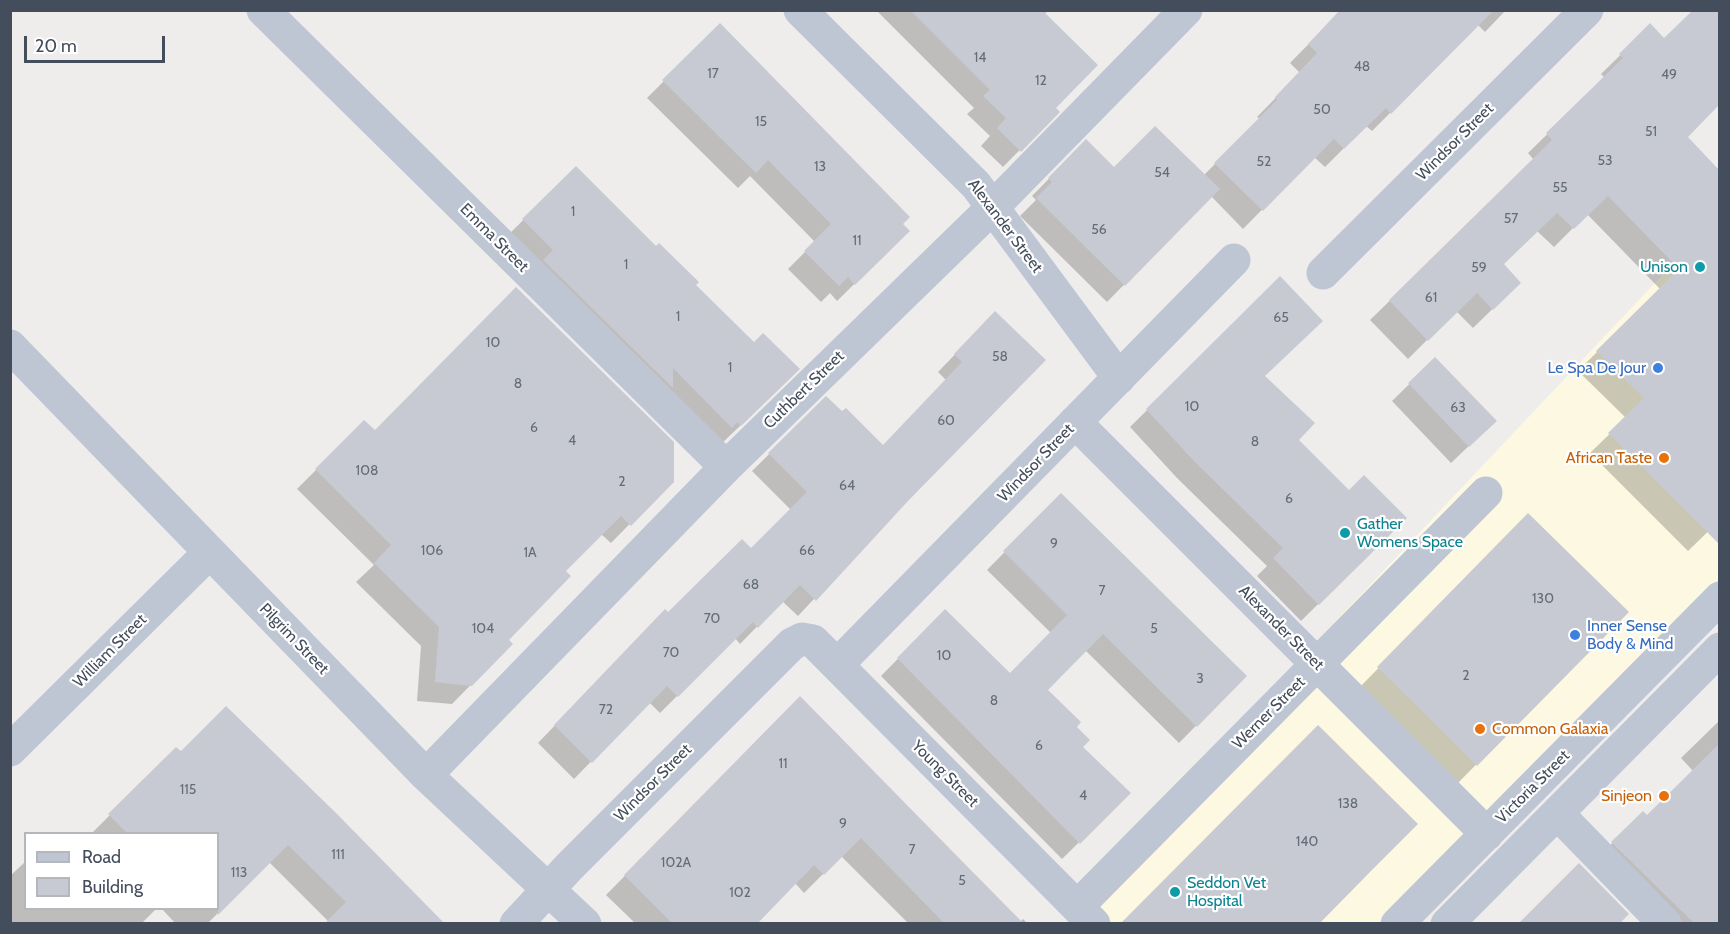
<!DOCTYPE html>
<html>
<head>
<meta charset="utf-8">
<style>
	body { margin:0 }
	#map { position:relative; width:1730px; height:934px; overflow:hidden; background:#efecec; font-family:Cabin,sans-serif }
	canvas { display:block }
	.frame { position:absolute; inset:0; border:12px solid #434d5b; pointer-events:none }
	.legend { position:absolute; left:24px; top:832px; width:195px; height:78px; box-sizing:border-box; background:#fff; border:2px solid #b4b8bd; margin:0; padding:8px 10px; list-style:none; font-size:18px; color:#434d5b }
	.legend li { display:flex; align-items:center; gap:12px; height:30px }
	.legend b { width:30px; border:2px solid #b4b8bd }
	.scale { position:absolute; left:24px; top:36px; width:141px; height:27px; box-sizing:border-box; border:3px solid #434d5b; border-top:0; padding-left:8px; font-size:18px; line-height:21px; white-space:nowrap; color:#434d5b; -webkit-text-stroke:4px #fff; paint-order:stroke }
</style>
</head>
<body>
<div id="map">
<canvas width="1730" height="934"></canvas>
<div class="frame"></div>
<ul class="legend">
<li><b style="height:8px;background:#bec6d3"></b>Road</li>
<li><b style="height:16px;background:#c7cad2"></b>Building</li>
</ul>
<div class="scale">20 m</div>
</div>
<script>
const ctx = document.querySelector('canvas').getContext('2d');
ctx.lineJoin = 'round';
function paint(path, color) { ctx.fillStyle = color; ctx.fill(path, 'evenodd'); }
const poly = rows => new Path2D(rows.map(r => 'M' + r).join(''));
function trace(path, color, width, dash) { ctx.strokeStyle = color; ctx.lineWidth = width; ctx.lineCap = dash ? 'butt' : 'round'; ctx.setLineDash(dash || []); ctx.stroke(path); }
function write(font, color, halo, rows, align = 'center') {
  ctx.font = font + ' Cabin,sans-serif'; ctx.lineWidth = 4.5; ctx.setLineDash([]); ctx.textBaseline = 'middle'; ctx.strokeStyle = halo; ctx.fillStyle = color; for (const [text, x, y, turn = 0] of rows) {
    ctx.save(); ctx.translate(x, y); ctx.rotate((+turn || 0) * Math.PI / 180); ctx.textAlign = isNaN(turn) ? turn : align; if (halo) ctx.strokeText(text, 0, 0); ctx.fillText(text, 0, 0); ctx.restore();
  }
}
const commercial = poly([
	[1719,215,1719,593,1398,923,1078,924,1287,673]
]);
const shadow = poly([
	[876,10,1048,10,1044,15,1053,108,1057,112,1003,167,981,146,990,136,967,114,974,108],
	[1342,10,1506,10,1485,32,1478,25,1372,131,1366,126,1325,167,1314,157,1243,229,1211,196,1107,302,1020,216,1036,200,1032,196,1086,141,1114,169,1203,176,1260,119,1257,117,1300,73,1290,63],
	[1695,10,1720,10,1720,102,1686,137,1720,172,1720,390,1673,438,1720,484,1720,520,1688,551,1590,453,1626,418,1578,371,1660,289,1587,214,1554,247,1537,231,1502,265,1519,283,1473,328,1456,311,1408,359,1370,320,1534,160,1528,153,1605,78,1601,74,1650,26,1664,40],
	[720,25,908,231,837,301,830,293,821,302,788,269,815,242,750,176,738,188,647,98],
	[576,168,754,344,774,393,716,449,499,244],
	[1280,278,1263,377,1297,440,1349,492,1405,518,1301,621,1257,576,1267,566,1177,478,1130,427],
	[995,313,907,500,798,616,782,601,740,644,735,638,660,713,649,702,574,779,538,743,648,628,751,550,791,510,752,471,826,398,883,447,946,380,938,372],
	[1435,359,1495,421,1451,463,1392,401],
	[364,422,375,432,672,481,611,543,601,534,564,571,507,640,511,644,452,704,417,701,421,646,356,582,374,565,297,489],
	[1061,495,1245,676,1179,743,1085,650,1046,691,1074,727,1081,747,1129,793,1062,859,881,676,945,611,1010,675,1051,633,987,570],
	[1505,539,1627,612,1452,789,1355,692],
	[800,698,1020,922,1023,919,1028,924,909,924,841,856,804,893,795,883,754,924,636,924,606,895],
	[1720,720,1720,924,1651,924,1590,865,1643,813,1647,817,1693,771,1681,758],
	[176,749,436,917,328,921,269,862,207,924,176,924,161,908,218,908,218,834,91,834],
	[26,861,26,908,157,908,141,924,10,924,10,876]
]);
const building = poly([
	[910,10,1042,10,1098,65,1056,108,1060,112,1021,152,997,128,1006,118,983,96,990,90],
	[1340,10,1494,10,1391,114,1386,108,1344,149,1334,139,1263,211,1214,163,1277,100,1275,97,1317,53,1308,44],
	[1693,10,1719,10,1719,105,1688,137,1719,170,1719,544,1608,433,1644,398,1596,351,1679,269,1608,196,1574,229,1557,213,1504,264,1521,283,1493,310,1477,293,1428,341,1389,300,1552,140,1546,133,1623,58,1619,54,1650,23,1664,38],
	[720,23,910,217,903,224,910,231,855,285,848,277,839,286,804,251,831,224,768,160,756,173,662,80],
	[1155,126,1220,189,1125,286,1036,198,1052,182,1048,178,1086,139,1114,167],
	[576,166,656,246,659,243,699,282,696,285,754,342,763,333,800,369,741,426,737,422,732,428,673,368,673,388,543,260,553,250,522,219],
	[1280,276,1323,321,1265,376,1315,423,1299,440,1349,490,1364,475,1407,518,1319,605,1273,558,1283,548,1194,461,1146,409],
	[516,287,674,442,674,482,631,526,621,516,566,571,571,576,509,640,513,644,472,686,435,682,439,627,374,563,391,545,315,469,364,420,375,430],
	[995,311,1046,360,908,501,816,601,800,585,758,628,753,622,678,697,667,686,592,763,554,725,665,609,668,612,742,539,751,548,807,492,768,453,826,396,842,411,846,408,883,445,962,362,954,354],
	[1435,357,1497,421,1469,447,1408,383],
	[1061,493,1247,676,1197,727,1103,634,1048,690,1081,722,1077,727,1090,740,1083,747,1131,793,1080,844,897,658,945,609,1010,673,1067,615,1003,551],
	[1528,513,1629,612,1477,766,1377,667],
	[800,696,956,855,1024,924,945,924,861,838,824,875,814,865,757,924,673,924,624,875],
	[226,706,336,813,445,924,324,924,346,902,288,845,218,915,218,834,128,834,108,814,176,747,181,751],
	[1318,725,1418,824,1369,873,1319,924,1120,924],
	[1719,744,1719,924,1695,924,1611,842,1643,811,1647,815],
	[1579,863,1629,914,1619,924,1518,924]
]);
const minor = poly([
	[263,10,726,467],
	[800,10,976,185,1119,378],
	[1323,273,1587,10],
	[10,346,426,775,585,924],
	[1075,422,1487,834],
	[837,665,1234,260],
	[10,750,210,552],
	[426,775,726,467,992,208,1186,10],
	[1557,813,1665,924],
	[1077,907,1486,493],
	[516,924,569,867,792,644,802,639,813,641,1094,924],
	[1397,924,1720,598],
	[1447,924,1720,649]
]);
const markers = [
	[1700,267,6,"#0f9aa8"],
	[1658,368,6,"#3f7fe0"],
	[1664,458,6,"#e8710a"],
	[1345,533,6,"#0f9aa8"],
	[1575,635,6,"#3f7fe0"],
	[1480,729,6,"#e8710a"],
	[1664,796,6,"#e8710a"],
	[1175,892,6,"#0f9aa8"]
];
const numberNames = [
	["14",980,58],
	["48",1362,67],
	["17",713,74],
	["49",1669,75],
	["12",1041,81],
	["50",1322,110],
	["15",761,122],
	["51",1651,132],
	["53",1605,161],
	["52",1264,162],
	["13",820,167],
	["54",1162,173],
	["55",1560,188],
	["1",573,212],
	["57",1511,219],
	["56",1099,230],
	["11",857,241],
	["1",626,265],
	["59",1479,268],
	["61",1431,298],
	["1",678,317],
	["65",1281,318],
	["10",493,343],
	["58",1000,357],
	["1",730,368],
	["8",518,384],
	["10",1192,407],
	["63",1458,408],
	["60",946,421],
	["6",534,428],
	["4",572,441],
	["8",1255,442],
	["108",367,471],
	["2",622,482],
	["64",847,486],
	["6",1289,499],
	["9",1054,544],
	["106",432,551],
	["66",807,551],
	["1A",530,553],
	["68",751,585],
	["7",1102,591],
	["130",1543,599],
	["70",712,619],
	["104",483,629],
	["5",1154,629],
	["70",671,653],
	["10",944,656],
	["2",1466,676],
	["3",1200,679],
	["8",994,701],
	["72",606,710],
	["6",1039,746],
	["11",783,764],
	["115",188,790],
	["4",1083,796],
	["138",1348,804],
	["9",843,824],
	["140",1307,842],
	["7",912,850],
	["111",338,855],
	["102A",676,863],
	["113",239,873],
	["5",962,881],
	["102",740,893]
];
const streetNames = [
	["Windsor Street",1455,142,-45],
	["Alexander Street",1005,226,53],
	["Emma Street",494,238,45],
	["Cuthbert Street",804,390,-44],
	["Windsor Street",1036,463,-46],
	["Alexander Street",1281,628,45],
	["Pilgrim Street",294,639,46],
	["William Street",110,651,-45],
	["Werner Street",1269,713,-45],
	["Young Street",945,774,45],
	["Windsor Street",653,783,-45],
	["Victoria Street",1533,787,-45]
];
const cultureNames = [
	["Unison",1688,267,"right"],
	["Gather",1357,524],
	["Womens Space",1357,542],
	["Seddon Vet",1187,883],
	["Hospital",1187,901]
];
const shopNames = [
	["Le Spa De Jour",1646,368],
	["Inner Sense",1587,626,"left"],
	["Body & Mind",1587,644,"left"]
];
const foodNames = [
	["African Taste",1652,458],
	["Common Galaxia",1492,729,"left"],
	["Sinjeon",1652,796]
];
paint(commercial, '#fdf8e2');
paint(shadow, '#0003');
paint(building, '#c7cad2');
trace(minor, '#bec6d3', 33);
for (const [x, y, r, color] of markers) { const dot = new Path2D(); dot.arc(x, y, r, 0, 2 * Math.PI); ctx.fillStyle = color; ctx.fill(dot); trace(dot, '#fff', 2); }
write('14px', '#646c79', null, numberNames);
write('16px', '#434d5b', '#fff', streetNames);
write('16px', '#0d838f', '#fff', cultureNames, 'left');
write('16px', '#366cbe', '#fff', shopNames, 'right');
write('16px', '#c56008', '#fff', foodNames, 'right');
</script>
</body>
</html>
